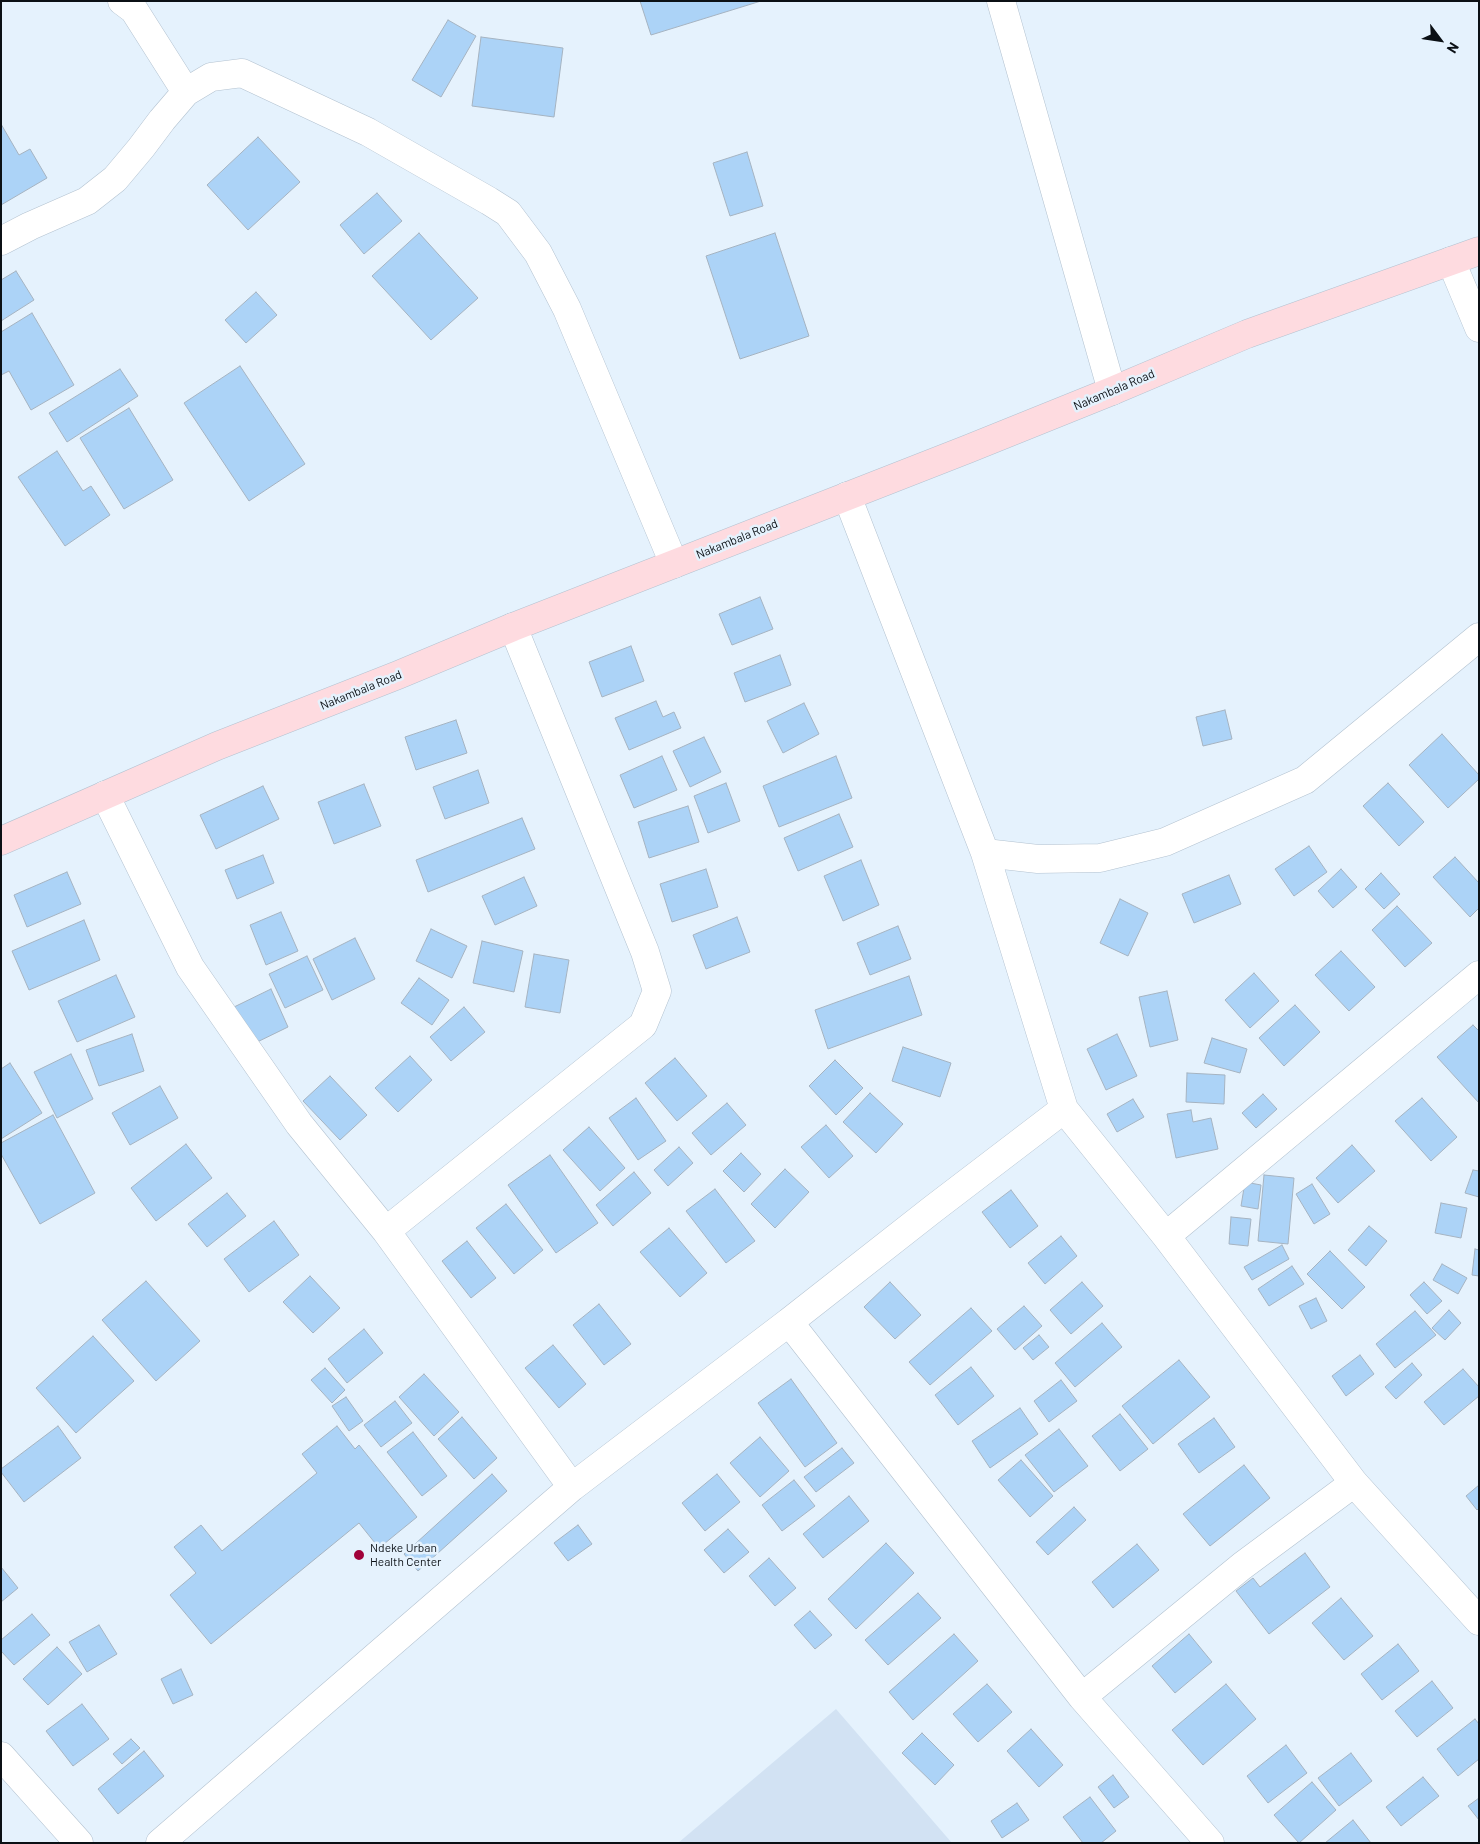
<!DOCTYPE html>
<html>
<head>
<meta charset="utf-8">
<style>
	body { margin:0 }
	#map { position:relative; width:1480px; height:1844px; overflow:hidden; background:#e5f2fd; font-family:Barlow,sans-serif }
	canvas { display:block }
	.frame { position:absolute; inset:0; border:2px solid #0b1015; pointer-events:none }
	.north { position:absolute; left:1415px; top:15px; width:50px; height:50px; -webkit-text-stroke:4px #e5f2fd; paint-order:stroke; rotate:121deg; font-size:14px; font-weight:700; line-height:20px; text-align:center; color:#0b1015 }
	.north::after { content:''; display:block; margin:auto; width:18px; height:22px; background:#0b1015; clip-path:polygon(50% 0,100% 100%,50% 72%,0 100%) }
</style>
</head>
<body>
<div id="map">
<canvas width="1480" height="1844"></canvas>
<div class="frame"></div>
<div class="north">N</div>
</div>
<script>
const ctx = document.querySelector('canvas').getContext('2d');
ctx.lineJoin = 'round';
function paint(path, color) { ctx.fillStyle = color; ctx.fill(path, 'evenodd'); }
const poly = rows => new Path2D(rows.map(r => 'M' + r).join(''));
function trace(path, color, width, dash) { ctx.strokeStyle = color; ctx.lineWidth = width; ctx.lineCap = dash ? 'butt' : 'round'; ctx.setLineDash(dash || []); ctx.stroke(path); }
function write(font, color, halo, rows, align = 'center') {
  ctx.font = font + ' Barlow,sans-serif'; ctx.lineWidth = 5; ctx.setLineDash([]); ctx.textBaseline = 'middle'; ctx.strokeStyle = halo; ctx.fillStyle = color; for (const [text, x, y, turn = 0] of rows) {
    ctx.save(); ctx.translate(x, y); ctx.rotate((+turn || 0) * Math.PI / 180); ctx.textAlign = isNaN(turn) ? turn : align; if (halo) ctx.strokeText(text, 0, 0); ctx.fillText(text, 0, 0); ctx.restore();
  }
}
const built = poly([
	[836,1709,952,1843,678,1843]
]);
const building = poly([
	[640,1,761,1,651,35,640,1],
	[448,20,476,36,441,97,412,80,448,20],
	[481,37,563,48,554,117,472,106,481,37],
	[1,124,19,155,30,149,47,178,1,205,1,124],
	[258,137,300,182,248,230,207,185,258,137],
	[747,152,763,206,730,216,713,163,747,152],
	[377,193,402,221,364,254,340,225,377,193],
	[419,233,478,298,431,340,372,276,419,233],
	[775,233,809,336,740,359,706,256,775,233],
	[16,271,34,300,1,321,1,280,16,271],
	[256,292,277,315,246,343,225,320,256,292],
	[32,313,74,385,31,410,9,371,1,375,1,332,32,313],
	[240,366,305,464,249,501,184,403,240,366],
	[120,369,138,396,67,442,49,413,120,369],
	[129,408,173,480,124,509,80,438,129,408],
	[57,451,83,491,91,486,110,515,65,546,18,477,57,451],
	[760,597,773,629,732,645,719,614,760,597],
	[631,646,644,681,602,697,589,662,631,646],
	[780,655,791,685,745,702,734,673,780,655],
	[656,701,663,717,674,712,681,728,629,750,615,718,656,701],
	[804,703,819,734,783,753,767,721,804,703],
	[1225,710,1232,739,1203,746,1196,717,1225,710],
	[456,720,467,753,416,770,405,737,456,720],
	[1442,734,1479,775,1479,779,1448,808,1409,765,1442,734],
	[704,737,721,772,690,787,673,751,704,737],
	[662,756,677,790,634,808,620,775,662,756],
	[836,756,852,798,779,827,763,786,836,756],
	[478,770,489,803,445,819,433,787,478,770],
	[726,783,740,821,708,833,694,796,726,783],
	[1388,783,1424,822,1399,846,1363,806,1388,783],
	[364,784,381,826,334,844,318,802,364,784],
	[263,786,279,819,216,849,200,815,263,786],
	[688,806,699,842,649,858,638,822,688,806],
	[839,814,853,847,798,871,784,838,839,814],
	[522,818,535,849,428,892,416,860,522,818],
	[1309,846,1327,872,1294,896,1275,869,1309,846],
	[263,855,274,883,237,899,225,870,263,855],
	[1455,857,1479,883,1479,908,1470,917,1433,877,1455,857],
	[861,860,879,905,843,921,824,876,861,860],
	[706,869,718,907,672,922,660,884,706,869],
	[1341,869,1357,887,1333,908,1318,891,1341,869],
	[67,872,81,904,27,927,14,895,67,872],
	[1381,873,1400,894,1384,909,1365,889,1381,873],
	[1229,875,1241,904,1194,923,1182,894,1229,875],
	[524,877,537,906,495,925,482,896,524,877],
	[1120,899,1148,913,1128,956,1100,943,1120,899],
	[1397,906,1432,943,1405,967,1372,930,1397,906],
	[281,912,298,951,266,965,250,925,281,912],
	[737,917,750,952,706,969,693,935,737,917],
	[84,920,100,960,29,990,12,951,84,920],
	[898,926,911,959,870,975,857,943,898,926],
	[431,929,467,946,452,978,416,961,431,929],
	[355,938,375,979,332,1000,313,959,355,938],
	[482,941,523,951,514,992,473,983,482,941],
	[1341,951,1375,987,1349,1011,1315,975,1341,951],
	[534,954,569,960,560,1013,525,1007,534,954],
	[307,956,323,990,285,1008,269,974,307,956],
	[1254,973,1279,1001,1250,1028,1225,1000,1254,973],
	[116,975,135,1017,77,1042,58,1001,116,975],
	[909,976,922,1015,828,1049,815,1010,909,976],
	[419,978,449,1000,432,1025,401,1003,419,978],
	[271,989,288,1027,249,1046,232,1008,271,989],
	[1167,991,1178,1040,1150,1047,1139,997,1167,991],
	[1295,1005,1320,1032,1284,1066,1259,1038,1295,1005],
	[464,1007,485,1032,451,1061,430,1037,464,1007],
	[1473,1025,1479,1031,1479,1103,1437,1057,1473,1025],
	[132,1034,144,1071,99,1086,86,1050,132,1034],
	[1117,1034,1137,1076,1106,1090,1087,1049,1117,1034],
	[1212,1038,1247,1049,1240,1073,1204,1063,1212,1038],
	[903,1047,951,1063,940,1097,892,1081,903,1047],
	[71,1054,93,1099,57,1118,34,1072,71,1054],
	[410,1056,432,1080,398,1112,375,1088,410,1056],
	[675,1058,707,1096,677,1121,645,1083,675,1058],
	[835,1060,863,1088,836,1115,809,1086,835,1060],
	[10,1063,42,1113,1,1139,1,1069,10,1063],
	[1187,1073,1225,1075,1224,1104,1186,1102,1187,1073],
	[330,1076,367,1115,340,1140,303,1101,330,1076],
	[160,1086,178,1118,130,1145,112,1113,160,1086],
	[870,1093,903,1124,876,1153,843,1122,870,1093],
	[1263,1094,1277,1109,1256,1128,1242,1113,1263,1094],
	[636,1098,666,1141,638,1160,609,1118,636,1098],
	[1422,1098,1457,1137,1431,1161,1395,1121,1422,1098],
	[1133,1099,1144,1117,1117,1132,1107,1114,1133,1099],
	[727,1103,746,1125,711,1155,692,1133,727,1103],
	[1191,1110,1193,1122,1211,1118,1218,1149,1176,1158,1167,1114,1191,1110],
	[53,1115,95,1193,40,1224,1,1154,1,1143,53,1115],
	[826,1125,853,1156,829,1178,801,1147,826,1125],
	[589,1127,625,1168,600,1191,563,1150,589,1127],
	[186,1144,212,1178,156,1221,131,1188,186,1144],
	[1352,1145,1375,1171,1338,1203,1316,1178,1352,1145],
	[679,1147,693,1163,668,1186,654,1170,679,1147],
	[741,1153,761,1174,744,1192,723,1171,741,1153],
	[550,1155,598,1223,556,1253,508,1185,550,1155],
	[785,1169,809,1192,775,1228,751,1204,785,1169],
	[1473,1170,1479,1171,1479,1197,1465,1193,1473,1170],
	[634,1172,651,1193,613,1226,596,1205,634,1172],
	[1264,1175,1294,1178,1288,1244,1258,1241,1264,1175],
	[1245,1182,1261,1185,1258,1209,1241,1206,1245,1182],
	[1312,1184,1330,1214,1314,1224,1296,1194,1312,1184],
	[715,1189,755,1241,726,1263,686,1211,715,1189],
	[1011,1190,1038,1226,1010,1248,982,1212,1011,1190],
	[227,1193,246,1216,207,1247,188,1224,227,1193],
	[1441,1203,1467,1208,1461,1238,1435,1233,1441,1203],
	[506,1204,543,1250,514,1274,476,1228,506,1204],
	[1231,1217,1251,1219,1248,1246,1229,1244,1231,1217],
	[274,1221,299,1255,249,1292,224,1259,274,1221],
	[1369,1226,1387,1241,1366,1266,1348,1250,1369,1226],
	[669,1228,707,1273,680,1297,640,1252,669,1228],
	[1061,1236,1077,1256,1045,1284,1028,1263,1061,1236],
	[467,1241,496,1278,471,1298,442,1261,467,1241],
	[1282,1245,1289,1259,1252,1280,1244,1267,1282,1245],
	[1475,1249,1479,1250,1479,1276,1472,1275,1475,1249],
	[1330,1251,1365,1287,1342,1309,1307,1274,1330,1251],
	[1442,1264,1467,1278,1458,1294,1433,1280,1442,1264],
	[1292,1266,1304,1284,1269,1306,1258,1289,1292,1266],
	[310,1276,340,1308,313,1333,283,1302,310,1276],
	[146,1281,200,1341,156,1381,102,1320,146,1281],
	[890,1282,921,1315,895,1339,864,1307,890,1282],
	[1082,1282,1103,1306,1071,1334,1050,1310,1082,1282],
	[1424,1282,1442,1301,1427,1314,1410,1295,1424,1282],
	[1316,1298,1327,1321,1311,1329,1299,1306,1316,1298],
	[599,1304,631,1344,604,1365,573,1325,599,1304],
	[1024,1306,1042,1326,1015,1350,997,1329,1024,1306],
	[971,1308,992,1331,930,1385,909,1362,971,1308],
	[1449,1310,1461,1323,1445,1340,1432,1328,1449,1310],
	[1415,1311,1436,1335,1395,1368,1376,1344,1415,1311],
	[1102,1323,1122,1347,1075,1387,1055,1363,1102,1323],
	[364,1329,383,1353,347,1383,328,1359,364,1329],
	[1039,1335,1049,1347,1033,1360,1023,1348,1039,1335],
	[93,1336,134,1381,76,1433,36,1388,93,1336],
	[553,1345,586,1384,559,1408,525,1368,553,1345],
	[1360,1355,1374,1374,1346,1396,1332,1376,1360,1355],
	[1179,1360,1210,1397,1153,1444,1122,1406,1179,1360],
	[1412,1363,1422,1375,1396,1399,1385,1387,1412,1363],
	[971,1367,994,1396,958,1425,935,1395,971,1367],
	[325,1368,345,1390,332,1403,311,1380,325,1368],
	[1463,1369,1479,1387,1479,1396,1444,1425,1424,1402,1463,1369],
	[424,1374,459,1412,434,1436,399,1397,424,1374],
	[791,1379,837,1443,805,1467,758,1403,791,1379],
	[1061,1380,1077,1401,1049,1422,1034,1401,1061,1380],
	[346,1397,363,1421,349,1431,332,1406,346,1397],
	[395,1401,412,1423,381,1447,364,1425,395,1401],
	[1020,1408,1038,1434,990,1468,972,1441,1020,1408],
	[1120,1414,1148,1449,1120,1471,1092,1436,1120,1414],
	[462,1417,497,1458,474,1479,438,1439,462,1417],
	[1214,1418,1235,1447,1199,1473,1178,1444,1214,1418],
	[58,1426,81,1458,24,1502,1,1472,1,1469,58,1426],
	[337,1426,355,1449,359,1445,417,1517,379,1548,359,1523,211,1644,170,1595,196,1573,174,1547,201,1525,222,1551,317,1473,302,1454,337,1426],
	[1059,1429,1088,1466,1054,1492,1025,1455,1059,1429],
	[413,1432,447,1476,422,1496,387,1452,413,1432],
	[760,1437,789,1471,760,1497,730,1463,760,1437],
	[842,1448,854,1463,816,1492,804,1477,842,1448],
	[1021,1460,1053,1496,1030,1517,998,1480,1021,1460],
	[1244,1465,1270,1498,1210,1546,1183,1514,1244,1465],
	[492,1474,507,1491,418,1571,404,1554,492,1474],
	[717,1474,740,1502,705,1531,682,1503,717,1474],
	[794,1480,815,1506,782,1531,762,1505,794,1480],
	[1479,1485,1479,1508,1477,1510,1466,1496,1479,1485],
	[849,1496,869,1521,823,1558,803,1534,849,1496],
	[1074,1507,1086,1520,1048,1555,1036,1542,1074,1507],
	[578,1525,592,1544,568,1561,554,1543,578,1525],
	[728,1529,749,1552,724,1573,704,1550,728,1529],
	[886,1543,914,1573,856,1629,828,1599,886,1543],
	[1137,1544,1159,1570,1113,1608,1092,1582,1137,1544],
	[1305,1553,1330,1587,1269,1634,1236,1591,1253,1578,1260,1587,1305,1553],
	[769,1558,796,1588,775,1606,749,1576,769,1558],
	[1,1567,18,1588,1,1602,1,1567],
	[918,1593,941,1618,888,1665,865,1640,918,1593],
	[1341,1598,1373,1636,1344,1660,1312,1623,1341,1598],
	[810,1611,832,1635,815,1649,794,1625,810,1611],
	[32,1614,50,1635,14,1665,1,1651,1,1640,32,1614],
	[99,1625,117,1654,87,1672,69,1642,99,1625],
	[954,1634,978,1661,913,1720,889,1692,954,1634],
	[1189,1634,1212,1662,1175,1693,1152,1666,1189,1634],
	[1398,1644,1419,1671,1382,1700,1361,1674,1398,1644],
	[57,1647,82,1674,48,1705,23,1679,57,1647],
	[181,1669,193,1695,173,1704,161,1679,181,1669],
	[1432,1681,1453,1708,1417,1737,1395,1711,1432,1681],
	[987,1684,1012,1712,978,1742,953,1714,987,1684],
	[1226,1684,1256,1719,1203,1765,1172,1730,1226,1684],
	[82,1704,109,1739,73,1766,46,1731,82,1704],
	[1475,1719,1479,1724,1479,1759,1458,1776,1437,1749,1475,1719],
	[1031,1729,1063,1765,1039,1787,1007,1751,1031,1729],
	[922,1733,954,1765,935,1785,902,1753,922,1733],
	[131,1739,140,1748,122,1764,113,1754,131,1739],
	[1286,1745,1307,1773,1268,1803,1247,1776,1286,1745],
	[144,1751,164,1776,118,1814,98,1789,144,1751],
	[1351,1753,1372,1781,1339,1806,1318,1778,1351,1753],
	[1113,1775,1129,1797,1114,1808,1098,1787,1113,1775],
	[1423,1777,1439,1796,1401,1826,1386,1807,1423,1777],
	[1312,1782,1336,1810,1299,1843,1274,1815,1312,1782],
	[1090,1797,1116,1831,1101,1843,1083,1843,1063,1817,1090,1797],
	[1479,1798,1479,1820,1468,1806,1479,1798],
	[1017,1803,1029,1820,1002,1838,991,1821,1017,1803],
	[1353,1820,1371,1843,1325,1843,1353,1820]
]);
const minor = poly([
	[122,1,134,10,186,92],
	[1001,1,1112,391],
	[1,241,30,226,87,201,115,179,141,148,162,120,186,92,211,77,242,73,368,132,489,201,508,213,538,253,567,309,674,564],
	[1451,261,1479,328],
	[847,496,985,853,1064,1109,1166,1236,1354,1483,1479,1621],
	[105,795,190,967,299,1124,386,1231,572,1487],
	[985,853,1038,859,1100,858,1165,842,1305,780,1479,637],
	[1064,1109,933,1209,789,1322,1082,1697,1210,1843],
	[386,1231,643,1025,657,991,645,952,513,627],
	[1166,1236,1479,975],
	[1082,1697,1242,1566,1354,1483],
	[1,1756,79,1843],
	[160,1843,572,1487,789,1322]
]);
const secondary = poly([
	[1,841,217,746,398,675,513,627,968,449,1112,391,1247,334,1479,251]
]);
const markers = [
	[359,1555,6,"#a1023a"]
];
const streetNames = [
	["Nakambala Road",1114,390,-23],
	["Nakambala Road",737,539,-22],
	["Nakambala Road",361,690,-22]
];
const poiNames = [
	["Ndeke Urban",370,1548],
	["Health Center",370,1562]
];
paint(built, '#d2e2f3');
paint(building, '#acd3f7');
trace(building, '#a5b3c1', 1);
trace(minor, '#b3c2d0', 29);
trace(secondary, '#b3c2d0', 29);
trace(minor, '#fff', 28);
trace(secondary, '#fedbe0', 28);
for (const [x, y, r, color] of markers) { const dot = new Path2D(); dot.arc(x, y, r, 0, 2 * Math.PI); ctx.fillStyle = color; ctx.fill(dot); trace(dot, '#e5f2fd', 2); }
write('12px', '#0b1015', '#e5f2fd', streetNames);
write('12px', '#0b1015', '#e5f2fd', poiNames, 'left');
</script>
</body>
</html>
